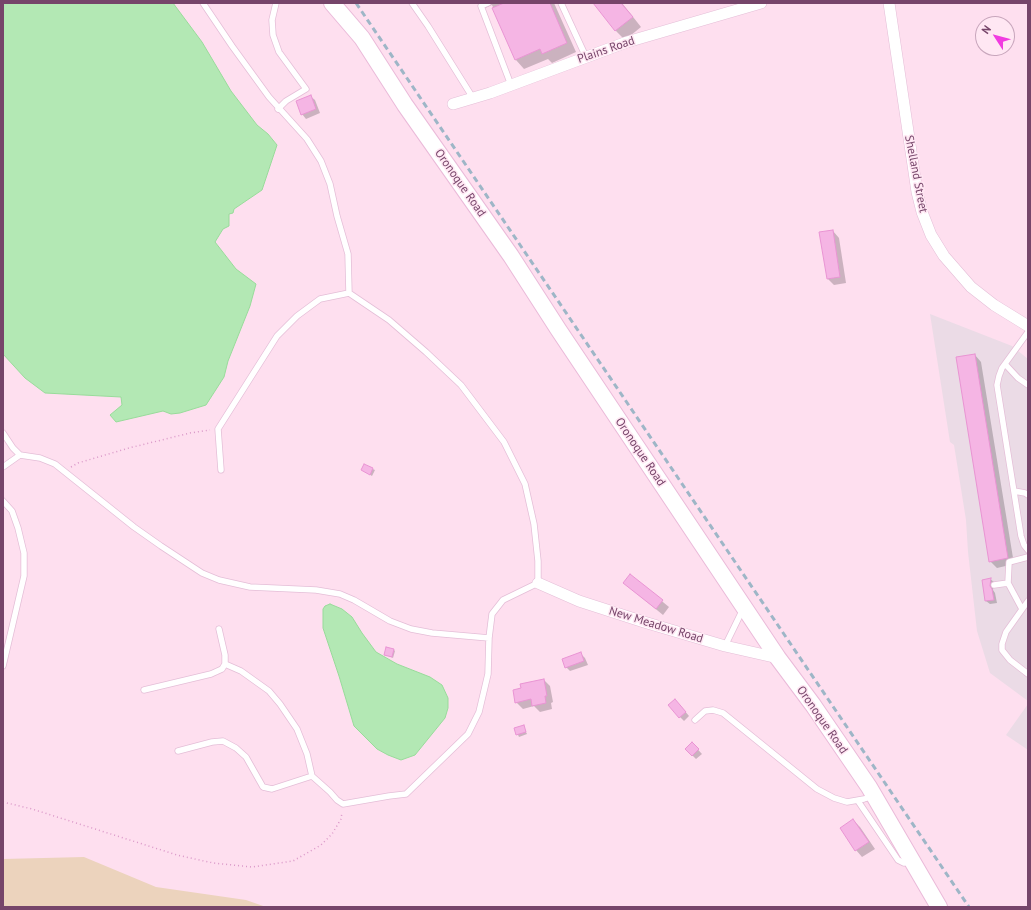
<!DOCTYPE html>
<html>
<head>
<meta charset="utf-8">
<style>
	body { margin:0 }
	#map { position:relative; width:1031px; height:910px; overflow:hidden; background:#fedfef; font-family:"PT Sans",sans-serif }
	canvas { display:block }
	.frame { position:absolute; inset:0; border:4px solid #76456a; pointer-events:none }
	.north { position:absolute; left:975px; top:16px; width:40px; height:40px; box-sizing:border-box; background:#ffe7f3; border:1px solid #c8a6bc; border-radius:50%; rotate:306deg; font-size:11px; font-weight:700; line-height:16px; text-align:center; color:#76456a }
	.north::after { content:''; display:block; margin:auto; width:14px; height:18px; background:#f13be0; clip-path:polygon(50% 0,100% 100%,50% 72%,0 100%) }
</style>
</head>
<body>
<div id="map">
<canvas width="1031" height="910"></canvas>
<div class="frame"></div>
<div class="north">N</div>
</div>
<script>
const ctx = document.querySelector('canvas').getContext('2d');
ctx.lineJoin = 'round';
function paint(path, color) { ctx.fillStyle = color; ctx.fill(path, 'evenodd'); }
const poly = rows => new Path2D(rows.map(r => 'M' + r).join(''));
function trace(path, color, width, dash) { ctx.strokeStyle = color; ctx.lineWidth = width; ctx.lineCap = dash ? 'butt' : 'round'; ctx.setLineDash(dash || []); ctx.stroke(path); }
function write(font, color, halo, rows, align = 'center') {
  ctx.font = font + ' "PT Sans",sans-serif'; ctx.lineWidth = 3; ctx.setLineDash([]); ctx.textBaseline = 'middle'; ctx.strokeStyle = halo; ctx.fillStyle = color; for (const [text, x, y, turn = 0] of rows) {
    ctx.save(); ctx.translate(x, y); ctx.rotate((+turn || 0) * Math.PI / 180); ctx.textAlign = isNaN(turn) ? turn : align; if (halo) ctx.strokeText(text, 0, 0); ctx.fillText(text, 0, 0); ctx.restore();
  }
}
const industrial = poly([
	[930,314,1012,346,1028,359,1028,701,990,673,977,631,968,552,966,520,954,445,950,442],
	[1028,704,1028,750,1006,735]
]);
const green = poly([
	[84,857,156,887,246,900,266,907,3,907,3,859]
]);
const water = poly([
	[3,3,173,3,202,42,231,91,257,125,268,134,277,145,262,190,234,209,233,213,229,214,229,226,223,229,215,242,236,269,256,284,250,306,228,361,224,377,206,405,180,413,171,414,163,411,116,422,110,415,122,405,121,397,45,393,25,378,3,354,3,3],
	[330,604,342,609,352,617,362,633,376,652,397,664,430,677,442,685,448,698,448,708,445,718,415,755,401,760,388,755,377,749,354,726,339,676,323,628,323,609,325,606,330,604]
]);
const shadow = poly([
	[477,3,554,3,576,52,552,63,548,59,524,69,516,60,492,5,483,9],
	[594,3,622,3,641,27,625,40,616,31],
	[310,96,315,100,320,113,306,119,302,114],
	[833,231,839,238,846,283,834,285,828,279],
	[975,355,981,362,1014,564,997,568,990,561],
	[364,465,375,470,372,476,362,470],
	[630,575,669,607,663,615,624,583],
	[990,579,994,582,993,590,995,593,997,603,990,604,986,601],
	[393,649,395,651,393,658,385,654],
	[580,653,585,658,588,665,570,671,566,667],
	[544,680,550,686,553,702,551,703,552,709,540,712,534,706,523,709,516,702],
	[679,704,689,716,684,721,680,717],
	[523,726,527,734,519,737,515,728],
	[692,743,702,754,696,759,686,749],
	[853,820,860,827,875,849,862,857,856,850,841,829]
]);
const building = poly([
	[504,3,550,3,567,43,542,54,540,49,515,60,492,8,504,3],
	[593,3,621,3,633,17,615,31,593,3],
	[311,95,316,109,301,115,296,101,311,95],
	[833,230,840,277,827,279,819,232,833,230],
	[975,354,1008,558,989,562,956,357,975,354],
	[364,464,373,468,370,475,361,470,364,464],
	[630,574,663,600,656,609,623,583,630,574],
	[991,578,990,586,992,589,994,600,985,601,982,580,991,578],
	[386,647,394,649,392,657,384,655,386,647],
	[581,652,584,661,565,668,562,659,581,652],
	[544,679,547,696,545,696,546,703,532,706,531,699,515,703,513,690,521,688,520,684,544,679],
	[675,699,686,712,679,718,668,705,675,699],
	[524,725,526,732,516,735,514,728,524,725],
	[692,742,699,749,692,756,685,749,692,742],
	[853,819,869,842,855,851,840,828,853,819]
]);
const path = poly([
	[71,467,78,463,129,448,190,433,210,430],
	[3,802,32,809,177,855,213,863,252,867,293,861,321,845,332,834,341,819,342,812]
]);
const lane = poly([
	[203,3,232,46,269,97,307,139,321,161,330,184,337,216,348,254,349,293],
	[276,3,272,20,273,35,279,52,306,89,286,101,278,109],
	[412,3,428,26,473,98],
	[488,3,481,6,511,85],
	[561,3,586,57],
	[1028,332,1002,368,999,376,997,385,1021,536,1024,545,1028,550],
	[1005,364,1018,378,1028,385],
	[3,433,13,448,20,455,40,458,55,464,134,527,161,546,202,573,219,580,250,587,316,590,340,594,354,600,390,621,411,629,432,633,489,638],
	[3,467,20,455],
	[221,470,218,429,277,336,297,316,320,299,349,293,389,320,426,352,461,385,504,442,525,484,534,524,538,561,538,583,503,600,492,614,489,638,488,674,479,712,468,734,406,794,389,796,343,804,337,800,330,792,312,776,307,754,297,729,280,704,269,691,241,671,225,664],
	[1014,491,1025,493,1028,495],
	[3,501,12,511,18,528,24,553,24,576,3,666],
	[994,585,1008,583],
	[1028,601,1006,632,1002,644,1002,650,1010,660,1028,674],
	[1022,609,1008,583,1009,562,1028,557],
	[725,646,743,609],
	[144,690,211,674,222,669,225,664,225,655,219,629],
	[695,720,705,711,713,710,723,713,817,789,834,798,847,802,864,799,873,796],
	[178,751,212,742,223,741,236,748,246,757,263,787,272,789,312,776],
	[858,801,898,860,904,863,910,862]
]);
const street = poly([
	[889,3,917,192,922,212,931,235,944,256,971,287,994,305,1028,326],
	[453,104,490,93,627,42,761,3],
	[538,583,579,601,644,622,725,646,778,658]
]);
const secondary = poly([
	[332,3,362,38,405,105,511,256,558,329,778,658,813,705,869,787,939,907]
]);
const rail = poly([
	[356,3,969,907]
]);
const streetNames = [
	["Plains Road",606,50,-19],
	["Shelland Street",916,174,79],
	["Oronoque Road",460,183,55],
	["Oronoque Road",640,452,56],
	["New Meadow Road",656,625,17],
	["Oronoque Road",822,720,55]
];
paint(industrial, '#ebdbe6');
paint(green, '#ecd3bd');
paint(water, '#b3e8b4');
trace(water, '#98db9a', 1);
paint(shadow, '#0003');
paint(building, '#f5b5e4');
trace(building, '#e994d3', 1);
trace(lane, '#e4bed7', 7);
trace(street, '#e4bed7', 12);
trace(secondary, '#eabad9', 18);
trace(path, '#da98c8', 1.5, [1, 3]);
trace(lane, '#fff', 5.5);
trace(street, '#fff', 11);
trace(secondary, '#fff', 16);
trace(rail, '#9eb6c7', 3, [6, 4]);
write('12px', '#76456a', '#ffe7f3', streetNames);
</script>
</body>
</html>
